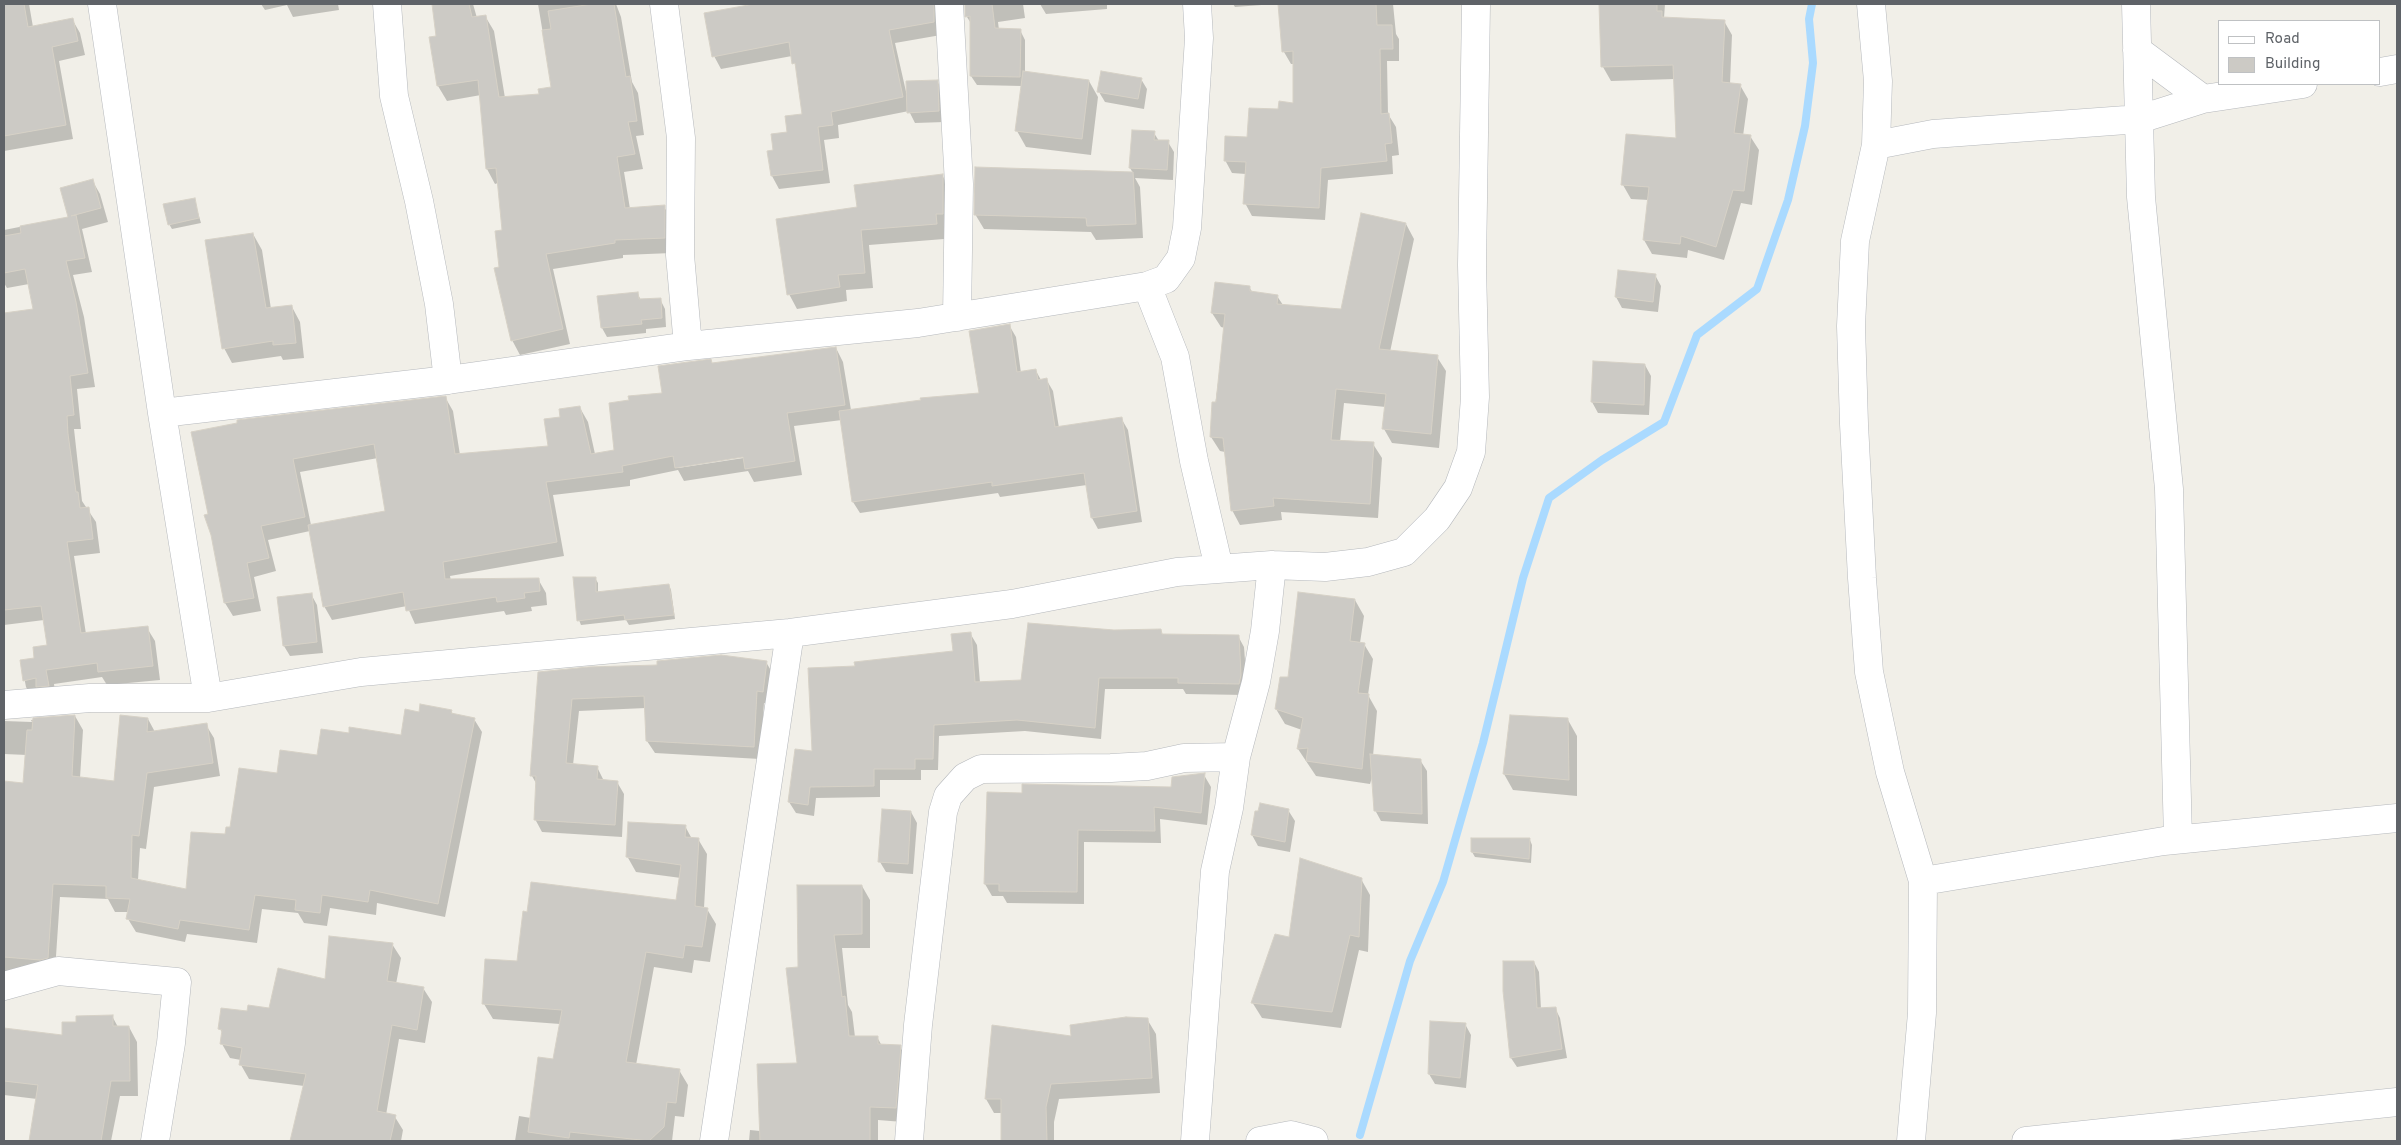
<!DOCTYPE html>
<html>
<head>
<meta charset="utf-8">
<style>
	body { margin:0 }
	#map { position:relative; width:2401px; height:1145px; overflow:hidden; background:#f1efe8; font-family:Overpass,sans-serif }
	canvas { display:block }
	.frame { position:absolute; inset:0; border:5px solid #5f6368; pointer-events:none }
	.legend { position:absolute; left:2218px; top:20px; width:162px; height:65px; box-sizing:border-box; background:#fff; border:1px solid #bfc1c3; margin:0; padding:6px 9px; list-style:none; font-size:15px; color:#5f6368 }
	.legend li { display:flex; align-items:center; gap:10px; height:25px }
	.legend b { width:25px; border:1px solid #bfc1c3 }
</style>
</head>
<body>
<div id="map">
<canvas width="2401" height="1145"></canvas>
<div class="frame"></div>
<ul class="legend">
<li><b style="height:6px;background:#fff"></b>Road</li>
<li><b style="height:14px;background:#cccac5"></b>Building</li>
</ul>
</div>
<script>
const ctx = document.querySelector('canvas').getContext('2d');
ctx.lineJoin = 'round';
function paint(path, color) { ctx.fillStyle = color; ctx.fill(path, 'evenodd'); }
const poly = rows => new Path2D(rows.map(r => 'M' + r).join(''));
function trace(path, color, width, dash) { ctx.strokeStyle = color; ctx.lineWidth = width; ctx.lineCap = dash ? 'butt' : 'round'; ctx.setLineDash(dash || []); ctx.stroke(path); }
const shadow = poly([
	[4,4,29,4,33,27,72,19,80,33,85,55,59,61,73,139,4,151],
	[261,4,342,4,338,4,339,10,293,17,287,5,265,10],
	[433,4,473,4,477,18,485,16,494,31,505,98,540,95,552,88,538,4,616,4,621,17,632,82,638,93,644,135,636,136,643,169,624,172,630,209,664,207,673,221,672,253,623,255,623,258,553,269,570,344,520,355,512,340,500,268,503,232,498,183,495,184,487,169,481,95,447,101,438,86,430,38,437,37],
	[761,4,935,4,941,15,941,35,895,43,907,96,937,81,943,92,945,122,915,123,909,111,838,125,839,138,824,140,830,183,779,189,772,176,769,152,774,151,803,115,797,70,792,56,721,69,714,56,705,14],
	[965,4,1023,4,1025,18,998,22,999,30,1020,30,1025,40,1025,73,1089,81,1098,97,1091,155,1026,147,1017,131,1022,86,977,85,971,76,972,25,967,17],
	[1040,4,1107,4,1107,9,1046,14],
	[1233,4,1275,4,1235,7],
	[1279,4,1320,4,1329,103,1362,101,1355,4,1393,4,1396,34,1399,39,1399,61,1387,61,1388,114,1396,127,1399,155,1392,156,1393,174,1328,180,1325,220,1252,216,1245,203,1246,174,1232,173,1225,160,1279,111,1294,104,1294,64,1291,64,1284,52],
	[1600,4,1665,4,1664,18,1724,21,1732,35,1730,84,1740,85,1748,99,1743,136,1750,136,1759,150,1752,205,1741,203,1724,260,1688,250,1687,258,1652,254,1644,240,1649,200,1631,199,1623,185,1677,139,1675,79,1611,81,1603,67],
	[1141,79,1147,89,1144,109,1105,102,1099,92],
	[1154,133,1159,141,1168,142,1174,152,1173,180,1135,178,1140,187,1143,238,1096,240,1091,232,984,229,975,214,976,168,1133,173,1130,168],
	[942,175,951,190,951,228,944,228,944,239,869,245,873,288,846,290,847,301,797,309,789,294,858,208],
	[92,180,100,194,108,222,82,229,92,272,73,275,84,317,95,387,77,389,81,429,74,429,82,501,96,522,100,553,74,556,86,634,147,628,155,641,160,680,107,685,102,677,54,684,56,699,34,701,26,687,21,661,36,659,48,646,44,620,4,625,4,314,34,310,29,284,7,288,4,283,4,230,70,217],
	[194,199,201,223,172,229,169,224],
	[1406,224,1414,239,1390,352,1437,357,1446,371,1439,448,1392,443,1384,429,1386,407,1344,403,1340,442,1373,444,1382,458,1378,518,1281,512,1282,520,1240,525,1232,510,1225,452,1220,451,1211,437,1225,328,1221,327,1212,313,1249,287,1253,293,1277,296,1283,305,1342,311],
	[253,234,262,250,271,309,292,307,300,322,304,358,283,360,281,356,232,363,224,348],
	[1619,271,1655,275,1661,286,1658,312,1622,308,1616,297],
	[637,293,641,300,660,299,665,309,666,327,646,329,646,333,607,337,602,328],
	[1009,325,1016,337,1021,373,1036,371,1041,380,1046,379,1053,391,1059,428,1121,418,1128,430,1142,522,1098,529,1092,518,1087,485,1000,497,998,493,860,513,853,502,842,420,794,426,802,475,754,482,748,471,684,481,678,470,630,480,630,486,553,495,564,556,450,576,451,581,538,579,546,593,547,605,531,607,532,611,506,615,504,611,415,624,407,606,332,620,324,606,310,531,268,540,276,571,254,577,261,611,233,616,225,603,193,433,445,397,453,411,460,455,549,447,562,418,580,408,588,422,595,454,615,451,664,394,712,364,836,348,843,362,851,410,980,394],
	[749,455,750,457,678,468,678,466],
	[378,458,387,512,311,525,300,472],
	[1645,365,1651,376,1649,415,1598,413,1592,402],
	[595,578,598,583,598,593,669,585,671,590,675,619,629,625,626,620,581,625,579,620],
	[311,594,317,605,323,653,290,656,284,646],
	[1355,600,1364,616,1360,643,1364,644,1373,659,1368,695,1377,711,1373,756,1420,760,1427,771,1428,824,1381,821,1375,810,1373,774,1370,784,1316,776,1298,749,1302,730,1285,724,1276,709,1289,679],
	[1160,630,1163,635,1238,636,1244,647,1247,687,1245,695,1186,694,1183,689,1105,689,1101,739,1025,731,939,736,938,770,921,770,921,780,880,780,880,797,816,798,814,816,796,813,789,802,856,667,954,652,970,633,977,645,980,683,1022,681,1114,631],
	[766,662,773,674,769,704,764,703,760,759,655,753,647,741,646,708,579,711,573,765,597,767,604,781,617,782,624,794,622,837,542,832,535,819,537,785,532,776,540,673],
	[451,711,453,714,474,719,482,732,445,917,377,903,376,915,330,908,327,926,304,923,298,913,262,909,257,943,187,934,185,942,136,932,128,919,129,912,115,912,108,899,60,897,55,971,48,973,4,971,4,783,24,784,27,755,4,754,4,721,32,722,31,720,75,716,83,730,80,778,115,782,148,719,155,732,206,725,214,738,220,776,154,787,146,849,140,848,138,880,187,890,226,836,278,775,318,756,350,735,402,736,420,713],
	[1568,720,1577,736,1577,796,1513,790,1504,774],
	[1204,775,1211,787,1207,825,1160,819,1161,843,1084,842,1084,904,1007,903,1003,896,992,896,985,884,1023,795,1172,788],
	[1288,810,1295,821,1290,852,1258,846,1252,835],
	[911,812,917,823,913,874,886,872,880,862],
	[685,826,692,839,698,839,707,854,704,908,707,909,716,924,710,962,694,960,692,973,654,967,636,1065,679,1070,688,1085,684,1117,675,1116,672,1141,515,1141,519,1116,531,1118,554,1061,560,1024,493,1019,484,1004,518,963,677,902,681,878,636,872,627,856],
	[1530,840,1532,845,1531,863,1475,857,1472,852],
	[1361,879,1370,895,1368,952,1359,950,1341,1028,1262,1018,1252,1002,1290,938],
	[862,886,870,900,870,948,842,948,848,1005,852,1012,855,1037,877,1037,882,1046,900,1047,908,1061,903,1122,878,1120,878,1141,749,1141,750,1130,760,1131,798,1064,799,968],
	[392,944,401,958,396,984,423,988,432,1002,425,1043,399,1039,386,1115,395,1117,403,1130,401,1141,291,1141,304,1086,249,1079,241,1065,241,1060,230,1058,222,1044,223,1034,220,1029,248,1012,270,1010],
	[1534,962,1539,972,1541,1009,1555,1008,1560,1018,1567,1058,1517,1067,1511,1058],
	[112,1016,118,1027,129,1027,137,1042,138,1096,120,1096,111,1141,30,1141,37,1099,4,1095,4,1029,64,1036,78,1023],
	[1147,1019,1156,1034,1160,1093,1059,1099,1054,1122,1054,1141,1003,1141,1002,1113,994,1113,986,1099,1073,1038],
	[1465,1024,1471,1035,1466,1088,1435,1084,1429,1074]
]);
const stream = poly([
	[1360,1135,1410,961,1443,882,1483,743,1523,578,1549,498,1602,460,1664,422,1697,335,1757,289,1788,200,1805,126,1813,63,1809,19,1812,4]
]);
const building = poly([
	[4,4,24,4,28,27,73,18,78,41,52,47,66,125,4,136,4,4],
	[432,4,469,4,472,17,486,15,499,97,539,94,538,89,551,87,542,30,551,29,548,11,592,4,614,4,626,77,630,76,637,121,628,122,635,154,617,157,625,208,665,205,665,238,615,240,615,243,546,254,563,329,511,341,494,268,499,267,495,231,502,230,496,168,486,169,478,80,437,86,429,37,436,36,432,4],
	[754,4,934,4,934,22,889,30,903,97,831,112,833,125,818,127,823,170,771,176,767,151,773,150,771,134,787,132,785,116,802,114,795,63,792,64,789,42,712,57,704,13,754,4],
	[965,4,992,4,995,28,1021,29,1020,77,970,76,970,16,965,17,965,4],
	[1278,4,1376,4,1377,25,1392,25,1393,49,1380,49,1381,114,1389,113,1392,143,1385,144,1387,161,1321,168,1319,208,1243,204,1246,162,1224,161,1225,136,1247,137,1249,108,1278,109,1279,101,1293,103,1293,51,1282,52,1278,4],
	[1599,4,1657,4,1657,11,1662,11,1662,17,1725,20,1722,82,1741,84,1734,133,1751,135,1744,191,1733,190,1716,247,1681,236,1680,244,1643,240,1649,187,1621,185,1626,134,1676,138,1673,65,1601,67,1599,4],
	[1023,71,1089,80,1082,139,1015,131,1023,71],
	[1101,71,1142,78,1138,99,1097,92,1101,71],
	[938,80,939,111,907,113,906,81,938,80],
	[1132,130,1155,131,1154,140,1169,140,1167,170,1129,168,1132,130],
	[975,167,1133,172,1136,224,1087,226,1086,218,974,215,975,167],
	[943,174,943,214,936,214,937,224,861,230,865,273,838,275,840,287,787,295,776,219,857,207,854,185,943,174],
	[93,179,101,208,71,216,76,215,85,258,66,261,76,302,88,373,70,376,74,415,67,416,68,434,76,492,78,492,80,508,89,507,93,539,67,542,81,633,148,626,153,666,98,672,97,663,46,670,49,686,36,687,36,678,23,681,20,660,34,658,33,647,47,645,41,606,4,610,4,313,33,309,25,269,4,273,4,236,21,233,20,226,68,217,60,188,93,179],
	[195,198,199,218,168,225,163,204,195,198],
	[1361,213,1406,223,1379,349,1438,355,1431,434,1382,429,1386,394,1336,389,1331,440,1374,442,1370,504,1273,498,1274,506,1231,511,1223,438,1210,437,1212,402,1216,402,1225,314,1211,313,1215,282,1250,286,1250,291,1278,295,1277,304,1341,309,1361,213],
	[253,233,266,308,292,305,296,343,273,345,273,341,222,349,205,240,253,233],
	[1618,270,1656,274,1653,302,1615,297,1618,270],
	[638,292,639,299,661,298,662,318,641,320,642,324,601,328,597,296,638,292],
	[1010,324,1017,372,1036,369,1038,380,1047,378,1055,427,1122,417,1137,511,1091,518,1084,473,992,486,992,482,852,502,839,411,921,400,920,398,979,393,969,331,1010,324],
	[836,347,845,405,787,413,795,461,745,469,743,457,675,468,673,456,622,466,623,472,546,482,557,542,443,562,445,579,539,578,540,591,524,593,525,598,497,602,496,597,406,611,403,592,323,607,308,525,385,511,374,444,293,459,305,517,261,526,269,558,247,563,254,598,224,603,211,535,204,515,208,514,191,432,237,423,237,420,446,396,455,454,548,446,544,419,560,417,559,409,580,406,591,454,614,450,609,403,629,400,628,396,662,393,658,366,711,359,712,363,836,347],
	[1593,361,1645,364,1644,405,1591,402,1593,361],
	[573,577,596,577,596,592,669,584,674,615,625,620,624,615,577,621,573,577],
	[1298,592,1355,599,1350,641,1365,643,1358,693,1369,694,1362,769,1306,761,1308,748,1297,749,1303,718,1275,709,1280,677,1288,677,1298,592],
	[312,593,317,642,283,646,277,597,312,593],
	[1028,623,1114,630,1161,629,1162,634,1239,635,1241,675,1239,684,1178,683,1178,678,1099,678,1095,728,1017,720,934,725,933,759,915,759,915,769,874,769,874,786,810,787,808,805,788,802,795,749,812,751,808,668,855,666,854,662,953,651,951,634,971,632,975,682,1021,680,1028,623],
	[721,655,767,661,763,692,757,691,754,747,646,741,644,696,572,699,566,763,598,766,597,779,618,781,615,825,534,820,536,776,530,776,538,672,588,667,657,665,657,661,721,655],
	[420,704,452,710,451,713,475,718,438,904,370,890,368,902,322,895,320,913,295,910,296,900,255,895,249,930,180,920,178,929,126,919,130,899,106,898,106,886,53,884,48,958,40,960,4,957,4,781,23,783,27,730,32,730,33,718,75,715,72,776,114,781,120,715,148,718,147,732,207,723,213,763,147,773,139,836,132,835,131,878,186,889,191,832,225,834,226,827,230,827,239,768,277,773,280,750,317,755,321,729,349,733,349,727,401,735,405,709,419,712,420,704],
	[1510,715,1568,718,1569,780,1503,774,1510,715],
	[1370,754,1421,759,1422,814,1374,811,1370,754],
	[1205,773,1201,813,1154,807,1155,831,1078,830,1077,892,999,891,999,884,984,884,987,792,1022,793,1022,784,1171,787,1172,777,1205,773],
	[1260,803,1289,809,1285,842,1251,835,1255,811,1258,811,1260,803],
	[882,809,911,811,908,864,878,862,882,809],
	[628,822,686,825,685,837,699,838,695,906,708,908,702,947,685,945,683,958,646,952,626,1062,680,1069,676,1103,667,1102,664,1127,649,1141,570,1132,569,1138,528,1132,538,1057,553,1059,562,1010,482,1004,485,959,517,961,523,911,527,912,531,882,676,900,681,865,626,857,628,822],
	[1471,838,1530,838,1529,859,1471,852,1471,838],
	[1300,858,1362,878,1359,937,1350,935,1332,1012,1251,1003,1275,934,1289,937,1300,858],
	[797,885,862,885,862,934,834,935,842,997,845,996,849,1036,878,1036,878,1044,901,1045,896,1108,870,1107,870,1141,760,1141,757,1064,797,1063,786,968,798,967,797,885],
	[329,936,393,943,387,981,424,987,417,1030,392,1025,377,1111,396,1115,390,1141,290,1141,306,1074,239,1065,242,1048,220,1044,222,1030,218,1029,221,1008,247,1011,248,1005,269,1008,278,968,325,979,329,936],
	[1503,961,1534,961,1537,1008,1556,1007,1562,1049,1510,1058,1503,991,1503,961],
	[113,1015,113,1026,129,1026,130,1081,111,1081,101,1141,29,1141,38,1085,4,1081,4,1028,62,1035,62,1022,76,1022,76,1016,113,1015],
	[1126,1017,1148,1018,1152,1078,1051,1084,1046,1107,1047,1141,1001,1141,1001,1099,985,1099,992,1025,1071,1036,1070,1025,1126,1017],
	[1430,1021,1466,1023,1460,1078,1428,1074,1430,1021]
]);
const street = poly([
	[102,4,162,413,208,698],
	[387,4,394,96,419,201,439,304,448,380],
	[664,4,681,138,680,255,688,346],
	[949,4,959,184,957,317],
	[1871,4,1878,81,1876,145,1855,241,1851,326,1854,424,1862,578,1869,672,1890,772,1923,881,1922,1013,1911,1141],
	[2136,4,2141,197,2169,489,2178,839],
	[2137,50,2203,99],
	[2380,72,2397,69],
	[1876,145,1933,134,2140,119,2203,99,2303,84],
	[1147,286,1175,357,1194,461,1219,568],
	[162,413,448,380,688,346,918,323,1147,286,1166,279,1181,258,1187,228,1199,38,1197,4],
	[4,705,90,698,208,698,361,672,790,633,1012,604,1177,572,1272,565,1325,567,1368,562,1404,552,1437,519,1458,488,1471,452,1475,397,1472,265,1476,4],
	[1923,881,2164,841,2397,818],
	[4,986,58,971,177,982,171,1043,155,1141],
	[714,1141,790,633],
	[909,1141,918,1025,943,812,948,796,965,777,981,769,1111,768,1147,766,1184,758,1236,757],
	[1195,1141,1215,871,1229,808,1236,757,1256,682,1265,631,1272,565],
	[1260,1141,1291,1135,1314,1141],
	[2026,1141,2397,1102]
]);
paint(shadow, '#0003');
trace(stream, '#aadaff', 8);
paint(building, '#cccac5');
trace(building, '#d6d1c6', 1);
trace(street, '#b5b8bc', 29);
trace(street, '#fff', 28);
</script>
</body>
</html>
